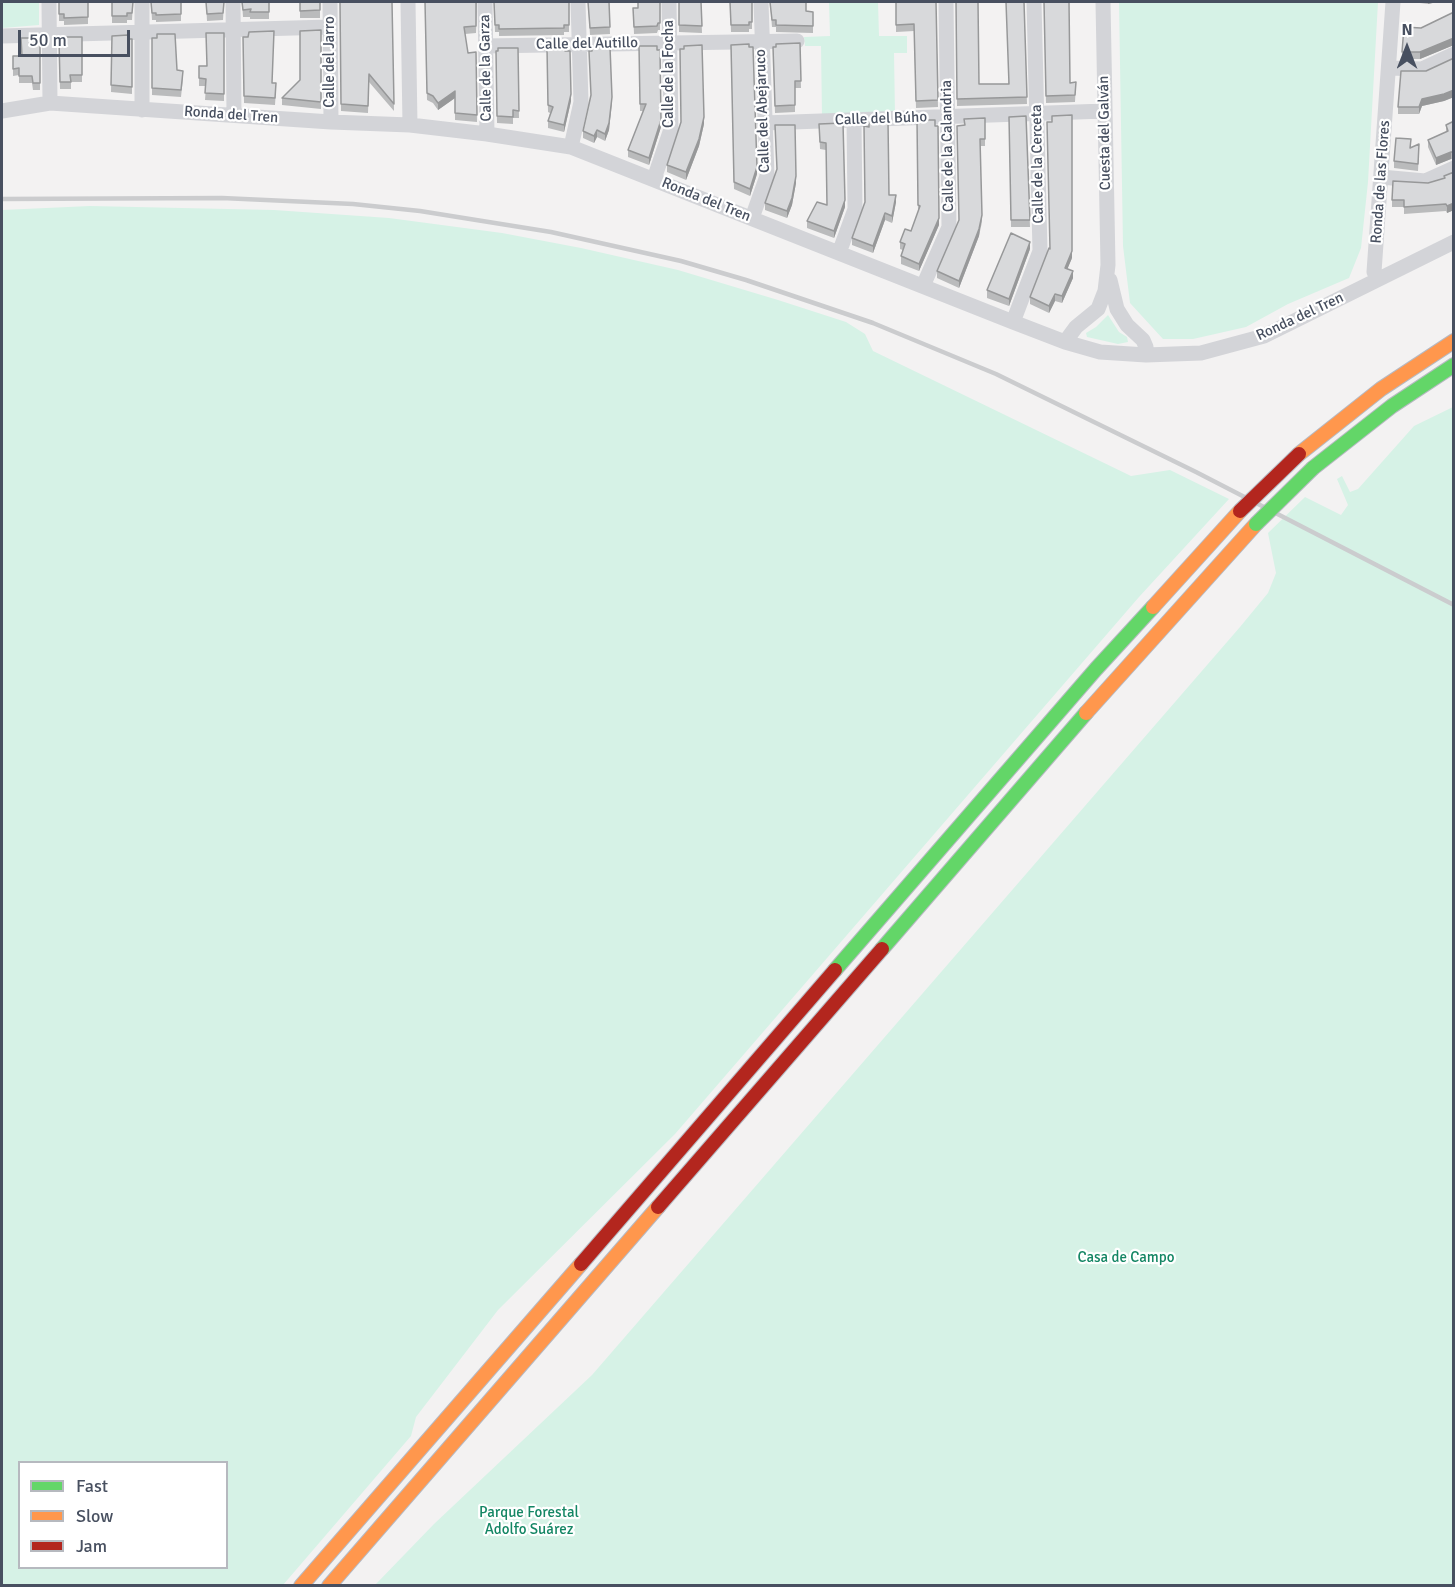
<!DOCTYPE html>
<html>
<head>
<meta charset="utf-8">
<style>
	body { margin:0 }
	#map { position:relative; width:1455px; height:1587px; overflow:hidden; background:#f3f2f2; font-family:Signika,sans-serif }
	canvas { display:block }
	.frame { position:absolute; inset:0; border:3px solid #485060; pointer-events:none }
	.legend { position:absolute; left:18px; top:1461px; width:210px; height:108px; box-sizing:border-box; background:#fff; border:2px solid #b6b9bf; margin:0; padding:8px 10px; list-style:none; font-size:18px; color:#485060 }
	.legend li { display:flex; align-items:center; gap:12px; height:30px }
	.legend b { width:30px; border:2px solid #b6b9bf }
	.north { position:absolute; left:1377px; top:18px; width:60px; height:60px; -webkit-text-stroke:4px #fff; paint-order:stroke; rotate:0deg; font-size:16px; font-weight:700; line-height:24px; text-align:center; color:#485060 }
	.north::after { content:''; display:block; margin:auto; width:21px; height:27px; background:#485060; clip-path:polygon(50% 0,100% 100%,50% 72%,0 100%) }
	.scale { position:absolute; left:18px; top:30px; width:112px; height:27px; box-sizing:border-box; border:3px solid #485060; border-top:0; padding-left:8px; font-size:18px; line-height:21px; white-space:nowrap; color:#485060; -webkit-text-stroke:4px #fff; paint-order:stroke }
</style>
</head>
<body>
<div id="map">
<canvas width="1455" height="1587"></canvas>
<div class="frame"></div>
<ul class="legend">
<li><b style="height:8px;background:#63d668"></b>Fast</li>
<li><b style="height:8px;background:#ff974d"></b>Slow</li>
<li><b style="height:8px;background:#b3261e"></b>Jam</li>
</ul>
<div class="north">N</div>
<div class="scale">50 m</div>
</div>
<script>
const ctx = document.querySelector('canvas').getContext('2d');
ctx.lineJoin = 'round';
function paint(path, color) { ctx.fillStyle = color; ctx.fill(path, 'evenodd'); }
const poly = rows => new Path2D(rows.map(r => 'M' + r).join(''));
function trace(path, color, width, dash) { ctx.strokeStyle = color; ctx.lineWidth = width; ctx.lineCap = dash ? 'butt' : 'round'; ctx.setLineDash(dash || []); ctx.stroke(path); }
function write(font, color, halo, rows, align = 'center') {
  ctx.font = font + ' Signika,sans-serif'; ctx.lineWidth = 4.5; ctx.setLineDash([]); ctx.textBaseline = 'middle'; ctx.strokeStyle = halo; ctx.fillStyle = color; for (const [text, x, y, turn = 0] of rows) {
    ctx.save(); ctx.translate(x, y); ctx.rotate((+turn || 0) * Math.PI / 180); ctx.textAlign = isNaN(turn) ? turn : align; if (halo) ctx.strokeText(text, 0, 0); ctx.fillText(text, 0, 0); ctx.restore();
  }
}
const green = poly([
	[2,2,39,2,39,25,2,28],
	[829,2,878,2,879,36,907,36,907,53,894,53,895,115,822,116,821,46,805,46,804,37,830,36],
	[1119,2,1378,2,1368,182,1361,248,1349,278,1288,304,1246,327,1193,339,1163,339,1130,303,1123,246],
	[90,206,274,210,389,218,502,233,581,248,678,270,778,300,846,322,865,334,873,351,1131,476,1170,470,1229,499,1139,597,675,1134,498,1310,416,1417,411,1436,283,1585,2,1585,2,210],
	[20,1462,226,1462,226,1568,20,1568],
	[1108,315,1119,332,1127,337,1128,342,1118,344,1087,337,1086,333,1096,327],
	[1453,407,1453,1585,375,1585,434,1524,592,1375,1240,627,1268,593,1276,573,1268,533,1305,497,1341,515,1348,505,1337,479,1342,476,1350,492,1358,489,1414,426]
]);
const street = poly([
	[49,2,50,103],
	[233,2,234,115],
	[330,2,331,122],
	[408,2,410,125],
	[485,2,487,134],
	[2,36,330,27],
	[485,46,797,41],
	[1389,68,1422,69,1454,54],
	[142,110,142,2],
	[2,111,50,103,331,122,410,125,487,134,571,147,1013,322,1065,342,1100,352,1146,355,1201,353,1264,336,1454,242],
	[764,123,1105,111],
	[571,147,581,102,578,2],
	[1381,177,1425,181,1454,168],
	[654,179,671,129,669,2],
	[752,218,767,176,761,2],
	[839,253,855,209,854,120],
	[1378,278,1374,272,1393,2],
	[1110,280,1117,309,1127,325,1143,340,1146,347,1146,355],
	[923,286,949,227,946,2],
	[1013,322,1040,251,1034,2],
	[1065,342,1076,327,1098,309,1105,291,1108,265,1103,2]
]);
const fast = poly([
	[1313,468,1392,406,1454,365],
	[882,949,1086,713],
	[835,970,1096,669,1153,607]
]);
const slow = poly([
	[1299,454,1381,389,1454,341],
	[1153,607,1240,511],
	[1086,713,1256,524],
	[301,1586,581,1264],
	[329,1586,658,1207]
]);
const jam = poly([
	[658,1207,882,949],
	[581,1264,835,970]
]);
const rail = poly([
	[2,199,222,198,353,204,420,211,551,232,681,261,746,280,873,323,996,374,1196,472,1454,605]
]);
const fastBridge = poly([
	[1256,524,1313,468]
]);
const jamBridge = poly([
	[1240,511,1299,454]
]);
const wall = poly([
	[59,2,88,2,88,24,64,25,64,21,59,21],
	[112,2,133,2,132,20,127,20,127,23,112,23],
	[151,2,181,2,181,21,156,22,156,20,152,20],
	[206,2,224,2,223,20,207,21],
	[242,2,269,2,269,19,250,19,250,17,243,17],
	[300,2,320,2,320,18,300,18],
	[340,2,392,2,394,111,369,82,368,113,341,111],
	[425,2,477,2,476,33,465,34,468,53,476,52,477,122,455,120,455,98,438,110,433,103,427,100],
	[494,2,569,2,569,32,564,32,564,35,499,36,499,32,495,32],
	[588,2,609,2,610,34,590,35],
	[660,2,660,30,658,30,657,33,634,34,633,8,638,8],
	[679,2,701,2,702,33,679,32],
	[730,2,752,2,752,29,749,29,749,32,731,32],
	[770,2,806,2,806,11,813,12,813,33,776,32,776,27,772,27],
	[896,2,936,2,938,107,916,108,914,31,896,32],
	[956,2,979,84,1008,84,1024,2,1027,104,957,106],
	[1044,2,1070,83,1076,82,1075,102,1046,103],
	[1420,2,1437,2,1428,4,1420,3],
	[1454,12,1454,45,1420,59,1402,59,1402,52,1421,28],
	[321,30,321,109,282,105,282,98,300,80],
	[224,33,224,101,205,100,206,86,199,86,199,66,206,66],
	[112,36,128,39,132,39,132,94,111,92],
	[82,37,82,82,71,82,71,89,60,89,59,40],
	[243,37,272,83,276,90,275,105,244,103],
	[152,38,183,78,181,97,152,95],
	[37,42,40,42,40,90,33,90,32,83,19,83,19,75,13,76,13,56,22,56],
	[800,43,801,88,795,88,795,112,775,113,773,47],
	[731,45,757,174,750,196,734,189],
	[639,46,661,127,649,165,628,157,628,150,643,111,640,111],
	[518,48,519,118,513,118,513,124,497,123,496,51],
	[547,48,571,101,564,132,548,128,548,121,550,113,548,112],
	[1454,58,1454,97,1444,101,1422,106,1419,114,1398,114,1398,107,1426,71],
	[591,96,612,104,609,130,605,141,597,137,594,143,583,138,583,131],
	[1026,116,1030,227,1011,227,1009,117],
	[985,118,985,146,980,146,982,222,979,236,959,288,937,278,937,271,959,221,964,119],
	[917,120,939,225,919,271,901,264,901,256,903,250,900,249,900,242,911,231,918,212],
	[1454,121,1454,159,1451,159,1436,165,1428,147,1428,140,1446,132,1446,125],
	[843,123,845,207,834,238,807,228,807,221,827,205,826,150,820,149,819,124],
	[704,124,699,146,686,180,667,172,667,165],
	[1419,151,1418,171,1394,168,1394,161],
	[1454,172,1454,210,1447,213,1446,211,1404,214,1404,207,1392,207,1392,200,1428,183,1444,178,1444,176],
	[796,183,792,205,787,218,765,210,765,203],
	[889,195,896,202,892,223,885,220,873,253,852,245,852,238],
	[1030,249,1009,306,987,298,987,290],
	[1072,258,1067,269,1073,278,1062,303,1055,301,1049,313,1030,304,1030,297]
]);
const shadedWall = poly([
	[1428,2,1437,2,1428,4],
	[1454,38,1454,45,1420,59,1420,52],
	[1454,90,1454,97,1444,101,1422,106,1419,114,1419,107,1422,99],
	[455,91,455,98,438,110,438,103],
	[571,94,571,101,564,132,564,125],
	[612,97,609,130,605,141,605,134],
	[704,117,704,124,699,146,686,180,686,172],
	[661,120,661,127,649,165,649,158],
	[597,130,597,137,594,143,594,136],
	[1451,152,1451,159,1436,165,1436,158],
	[757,167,757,174,750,196,750,189],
	[796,176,796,183,792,205,787,218,787,211],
	[896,195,896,202,892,223,892,216],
	[845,200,845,207,834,238,834,231],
	[1454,203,1454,210,1447,213,1447,206],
	[885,213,885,220,873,253,873,246],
	[982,215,979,236,959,288,959,281],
	[939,218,939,225,919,271,919,264],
	[1030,242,1030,249,1009,306,1009,299],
	[1072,251,1072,258,1065,275,1065,268],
	[1073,271,1073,278,1062,303,1062,296],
	[1055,294,1055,301,1049,313,1049,306]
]);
const building = poly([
	[59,2,88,2,88,17,64,18,64,14,59,14,59,2],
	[112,2,133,2,132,13,127,13,127,16,112,16,112,2],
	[151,2,181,2,181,14,156,15,156,13,152,13,151,2],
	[206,2,224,2,223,13,207,14,206,2],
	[242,2,269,2,269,12,250,12,251,9,243,10,242,2],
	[300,2,320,2,320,10,300,11,300,2],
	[340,2,392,2,394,104,369,74,368,106,341,104,340,2],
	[425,2,476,2,476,26,464,27,468,53,476,52,477,115,455,113,455,91,438,103,433,96,427,93,425,2],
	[494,2,569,2,569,25,564,25,564,28,499,29,499,25,495,25,494,2],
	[588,2,609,2,610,27,590,28,588,2],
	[638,2,660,2,660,23,658,23,657,26,634,27,633,8,638,8,638,2],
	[679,2,701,2,702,26,679,25,679,2],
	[730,2,752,2,752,22,749,22,749,25,731,25,730,2],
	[770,2,806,2,806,11,813,12,813,26,776,25,776,20,772,20,770,2],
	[896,2,936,2,938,100,916,101,914,24,896,25,896,2],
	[956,2,978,2,979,84,1009,84,1006,2,1024,2,1027,97,957,99,956,2],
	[1044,2,1069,2,1070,83,1076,82,1075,95,1046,96,1044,2],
	[1454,12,1454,38,1420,52,1402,52,1404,27,1421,28,1454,12],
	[321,30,321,102,282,98,300,80,300,31,321,30],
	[274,31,272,83,276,83,275,98,244,96,243,37,248,37,249,32,274,31],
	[206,33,224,33,224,94,205,93,206,79,199,78,199,66,207,66,206,33],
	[157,34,175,34,177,70,183,71,181,90,152,88,152,38,157,38,157,34],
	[128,35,128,39,132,39,132,87,111,85,112,36,128,35],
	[64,37,82,37,82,75,70,75,71,82,60,82,59,40,64,40,64,37],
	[21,38,37,38,37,42,40,42,40,83,33,83,32,76,19,76,19,68,13,69,13,56,22,56,21,38],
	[800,43,801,81,795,81,795,105,775,106,773,47,776,47,776,44,800,43],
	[749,44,749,47,753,47,757,167,750,189,734,182,731,45,749,44],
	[702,45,704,117,699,139,686,172,667,165,681,122,680,49,684,49,684,46,702,45],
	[639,46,657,46,657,50,660,50,661,120,649,158,628,150,646,104,640,104,639,46],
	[565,47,565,51,570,51,571,94,564,125,548,121,553,107,548,105,547,48,565,47],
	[592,47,610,47,612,97,609,123,605,134,597,130,594,136,583,131,591,95,589,51,592,51,592,47],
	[498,48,518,48,519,111,513,110,513,117,497,116,496,51,498,51,498,48],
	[1454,58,1454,90,1444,94,1422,99,1419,107,1398,107,1401,71,1426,71,1454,58],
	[1072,115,1072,251,1065,268,1073,271,1062,296,1055,294,1049,306,1030,297,1049,248,1050,249,1047,122,1052,122,1052,116,1072,115],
	[1026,116,1030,220,1011,220,1009,117,1026,116],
	[985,118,985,139,980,139,982,215,979,229,959,281,937,271,959,220,957,126,965,125,964,119,985,118],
	[917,120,935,120,935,126,938,126,939,218,919,264,901,256,905,244,900,242,905,229,911,231,920,206,918,205,917,120],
	[888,121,889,195,896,195,892,216,885,213,873,246,852,238,865,202,864,126,869,127,869,122,888,121],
	[1454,121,1454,152,1451,152,1436,158,1428,140,1448,131,1446,125,1454,121],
	[843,123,845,200,834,231,807,221,817,202,827,205,826,143,820,142,819,124,843,123],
	[775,125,795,125,796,176,792,198,787,211,765,203,777,169,775,125],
	[1396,138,1411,139,1410,148,1419,144,1418,164,1394,161,1396,138],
	[1454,172,1454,203,1447,206,1446,204,1404,207,1404,200,1392,200,1393,181,1428,183,1445,178,1444,176,1454,172],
	[1011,233,1030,242,1009,299,987,290,1011,233]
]);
const streetNames = [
	["Calle del Autillo",587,44,-1],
	["Calle del Jarro",330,62,-90],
	["Calle de la Garza",486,68,-91],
	["Calle de la Focha",669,74,-90],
	["Calle del Abejaruco",763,111,-92],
	["Ronda del Tren",231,115,4],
	["Calle del Búho",881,119,-2],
	["Cuesta del Galván",1105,133,-91],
	["Calle de la Calandria",948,146,-91],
	["Calle de la Cerceta",1038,164,-91],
	["Ronda de las Flores",1381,182,-86],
	["Ronda del Tren",706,200,22],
	["Ronda del Tren",1300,317,-25]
];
const parkNames = [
	["Casa de Campo",1126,1258],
	["Parque Forestal",529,1513],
	["Adolfo Suárez",529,1530]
];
paint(green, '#d6f2e6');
trace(fast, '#b6b9c2', 16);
trace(slow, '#b6b9c2', 16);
trace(jam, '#b6b9c2', 16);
trace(street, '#d3d4d8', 15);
trace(fast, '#63d668', 14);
trace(slow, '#ff974d', 14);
trace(jam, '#b3261e', 14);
trace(rail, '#cbccce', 4.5);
trace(fastBridge, '#b6b9c2', 16, []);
trace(jamBridge, '#b6b9c2', 16, []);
trace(fastBridge, '#63d668', 14);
trace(jamBridge, '#b3261e', 14);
paint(wall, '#babbbc');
paint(shadedWall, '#979899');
paint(building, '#d8d9db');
trace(building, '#979899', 1.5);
write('15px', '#485060', '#fff', streetNames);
write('15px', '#148664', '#fff', parkNames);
</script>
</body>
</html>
